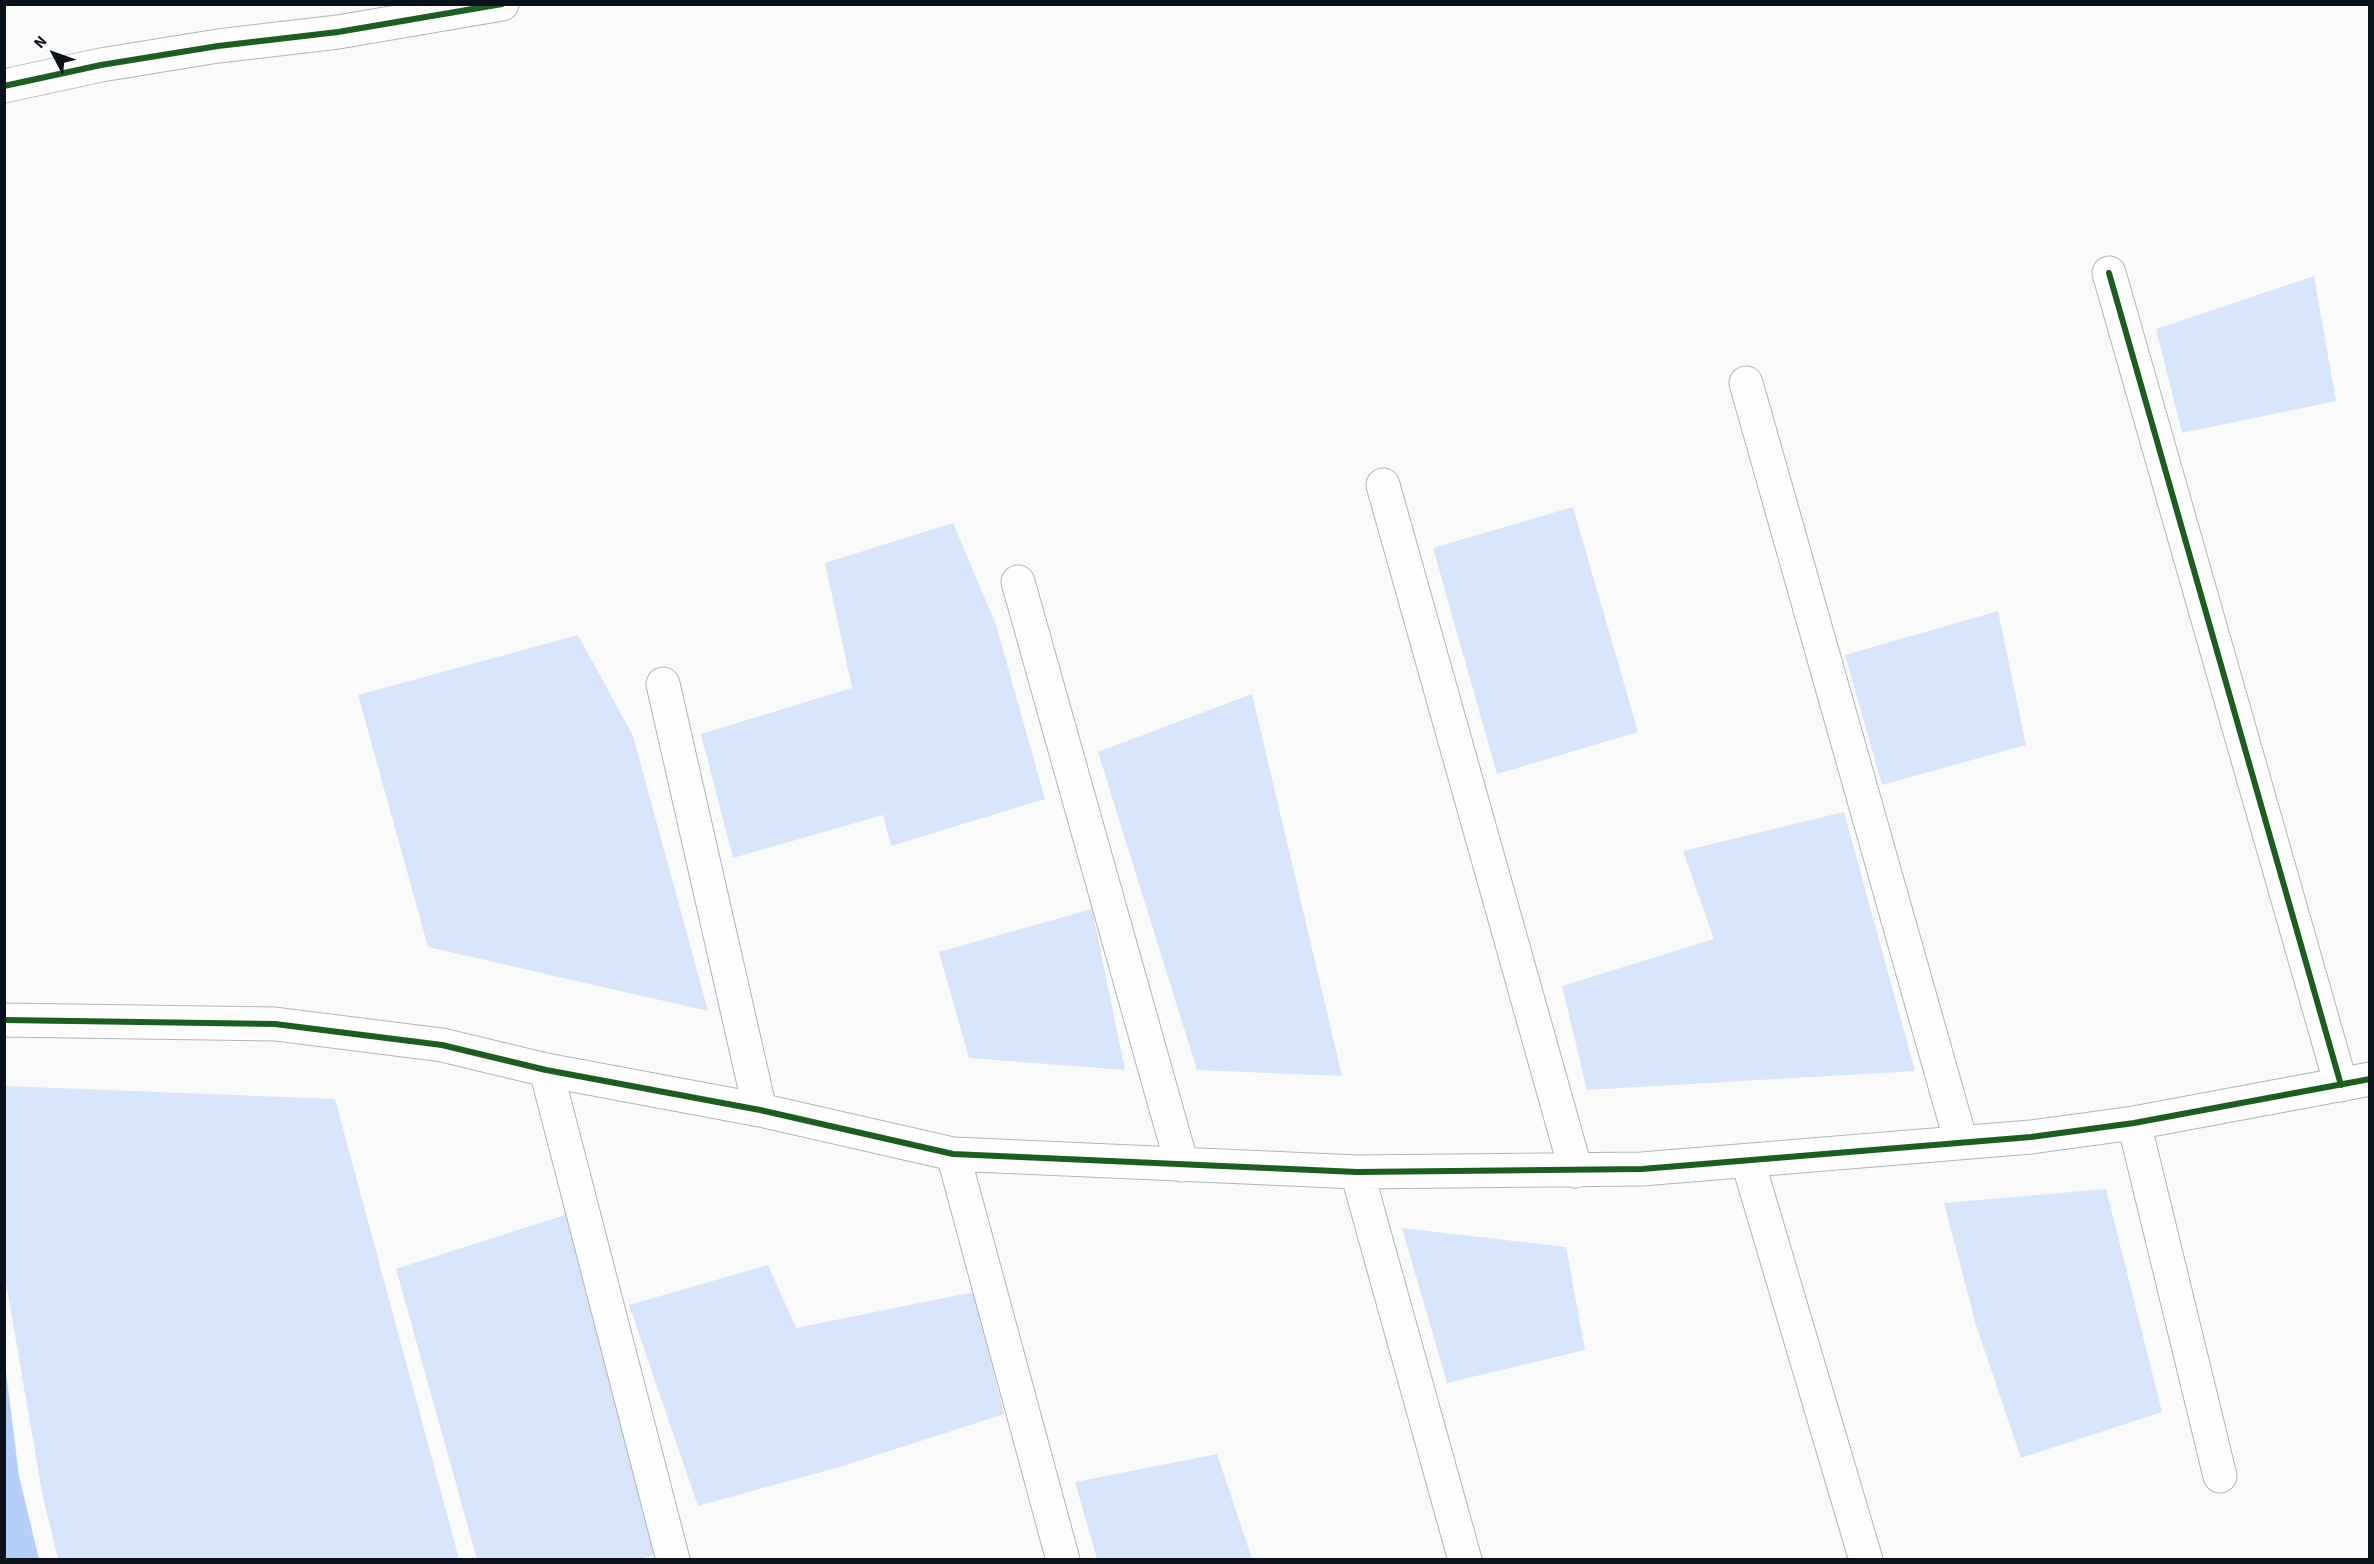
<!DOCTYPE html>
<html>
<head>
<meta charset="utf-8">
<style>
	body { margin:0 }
	#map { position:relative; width:2374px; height:1564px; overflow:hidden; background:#fafafa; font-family:"Source Sans 3",sans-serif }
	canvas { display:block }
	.frame { position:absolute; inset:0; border:6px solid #0c121c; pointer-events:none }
	.north { position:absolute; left:24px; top:24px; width:60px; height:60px; -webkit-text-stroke:4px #fff; paint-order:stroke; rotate:311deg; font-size:16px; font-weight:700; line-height:24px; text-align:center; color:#0c121c }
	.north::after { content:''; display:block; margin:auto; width:21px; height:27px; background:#0c121c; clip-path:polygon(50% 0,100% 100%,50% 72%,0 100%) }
</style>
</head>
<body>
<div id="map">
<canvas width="2374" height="1564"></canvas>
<div class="frame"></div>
<div class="north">N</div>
</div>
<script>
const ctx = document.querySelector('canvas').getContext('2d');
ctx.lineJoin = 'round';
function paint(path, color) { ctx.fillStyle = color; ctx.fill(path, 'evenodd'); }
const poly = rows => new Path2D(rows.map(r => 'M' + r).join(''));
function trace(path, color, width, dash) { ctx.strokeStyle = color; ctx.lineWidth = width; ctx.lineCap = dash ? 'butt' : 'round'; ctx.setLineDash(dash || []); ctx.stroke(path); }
const green = poly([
	[2314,276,2336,401,2182,433,2156,329],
	[1573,507,1638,732,1497,774,1433,548],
	[953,523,996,625,1045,799,891,846,883,815,733,858,701,734,852,688,825,563],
	[1998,611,2026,745,1882,785,1845,655],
	[578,635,633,736,708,1011,428,947,358,695],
	[1252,694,1342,1076,1197,1070,1098,752],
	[1844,812,1915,1071,1587,1090,1562,986,1714,939,1683,851],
	[1092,909,1125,1070,969,1058,939,952],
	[5,1086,335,1099,459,1559,58,1559,43,1498,5,1277],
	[2106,1189,2162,1412,2021,1458,1976,1325,1944,1203],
	[568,1214,655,1554,638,1560,477,1559,396,1269],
	[1402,1228,1566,1247,1585,1350,1447,1383],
	[768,1265,796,1328,974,1292,1004,1414,843,1466,698,1506,629,1305],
	[1217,1454,1252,1559,1097,1559,1075,1482]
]);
const water = poly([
	[4,1356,19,1476,39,1559,5,1559]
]);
const minor = poly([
	[4,86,101,65,218,46,338,32,502,4],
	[2109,273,2341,1085],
	[1746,383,1961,1142],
	[1383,485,1576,1171],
	[1018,582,1182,1165],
	[663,684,760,1110],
	[4,1020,275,1024,442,1045,546,1070,760,1110,953,1154,1357,1172,1642,1169,2031,1137,2134,1123,2370,1079],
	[546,1070,673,1560],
	[2134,1123,2220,1476],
	[953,1154,1063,1560],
	[1748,1162,1866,1560],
	[1357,1172,1465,1560]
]);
const cycleway = poly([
	[4,86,101,65,218,46,338,32,502,4],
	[2109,273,2341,1085],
	[4,1020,275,1024,442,1045,546,1070,760,1110,953,1154,1357,1172,1642,1169,2031,1137,2134,1123,2370,1079]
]);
paint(green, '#d7e5fb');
paint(water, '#b5cff9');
trace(minor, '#b0b4b9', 35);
trace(minor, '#fefefe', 33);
trace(cycleway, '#1b5e20', 6);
</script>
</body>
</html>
